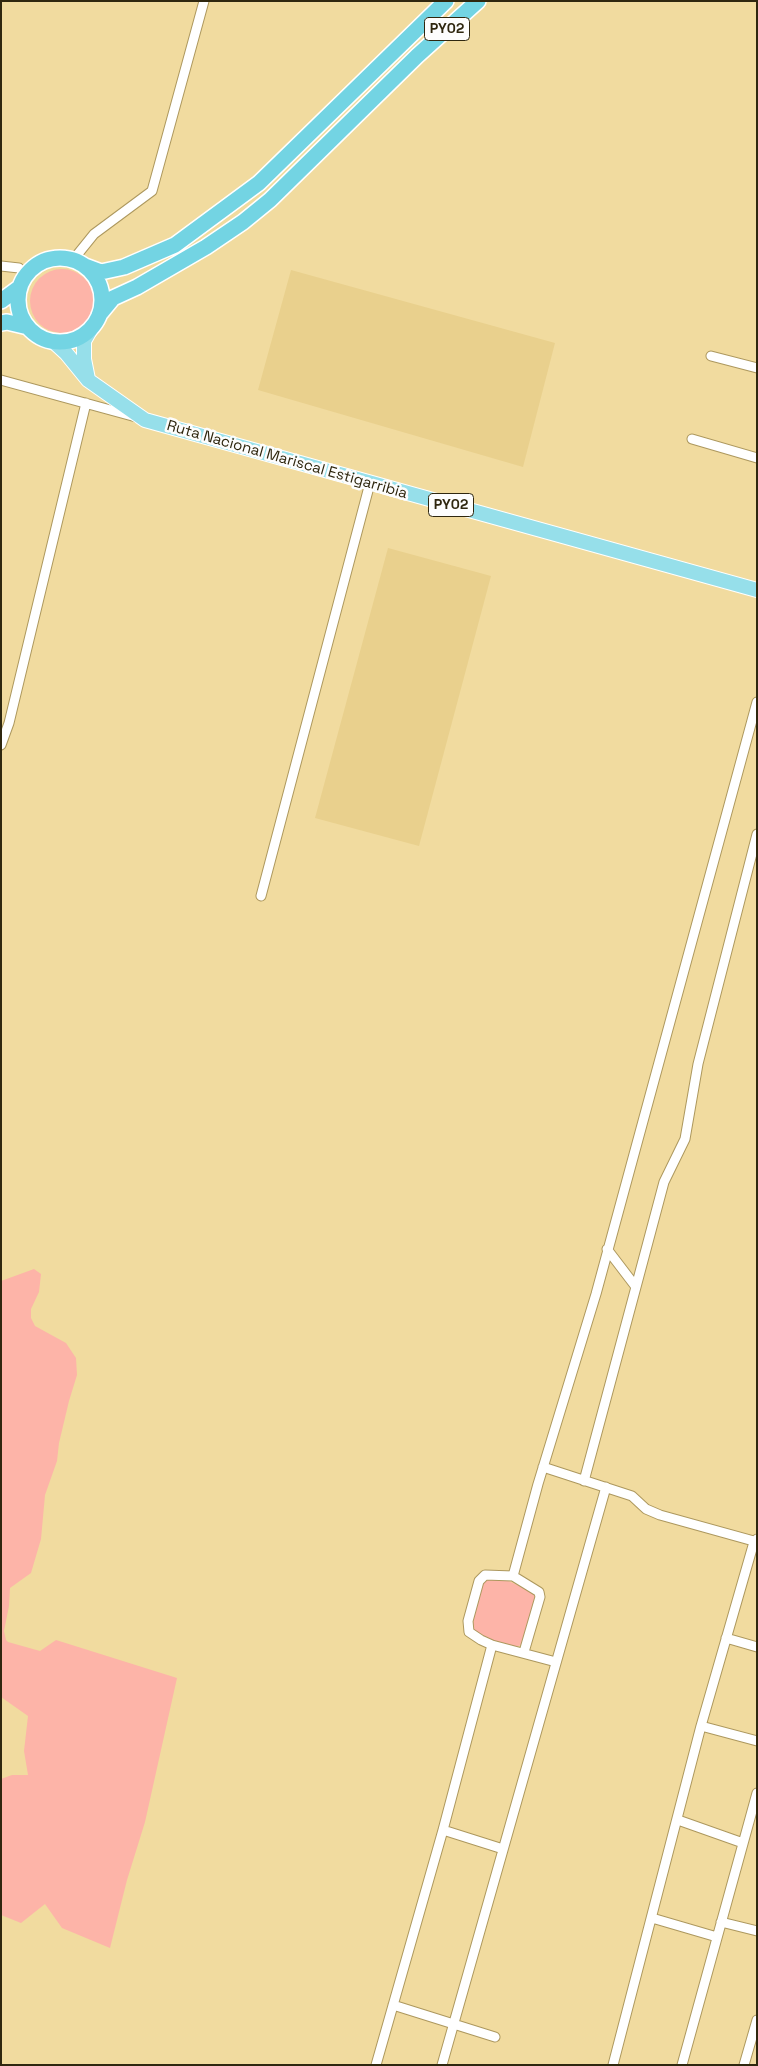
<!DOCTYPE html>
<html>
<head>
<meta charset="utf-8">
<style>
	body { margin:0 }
	#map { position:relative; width:758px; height:2066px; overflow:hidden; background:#f1db9f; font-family:"Space Grotesk",sans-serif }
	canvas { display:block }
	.frame { position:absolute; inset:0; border:2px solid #2f270f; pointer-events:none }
</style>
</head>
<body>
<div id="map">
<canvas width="758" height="2066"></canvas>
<div class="frame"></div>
</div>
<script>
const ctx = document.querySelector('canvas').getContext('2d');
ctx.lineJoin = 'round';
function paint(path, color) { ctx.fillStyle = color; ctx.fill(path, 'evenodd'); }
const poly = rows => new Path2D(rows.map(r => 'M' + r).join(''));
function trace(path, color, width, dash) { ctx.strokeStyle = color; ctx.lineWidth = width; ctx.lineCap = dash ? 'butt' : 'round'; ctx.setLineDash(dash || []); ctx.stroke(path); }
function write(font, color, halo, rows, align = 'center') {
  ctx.font = font + ' "Space Grotesk",sans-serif'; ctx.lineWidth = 5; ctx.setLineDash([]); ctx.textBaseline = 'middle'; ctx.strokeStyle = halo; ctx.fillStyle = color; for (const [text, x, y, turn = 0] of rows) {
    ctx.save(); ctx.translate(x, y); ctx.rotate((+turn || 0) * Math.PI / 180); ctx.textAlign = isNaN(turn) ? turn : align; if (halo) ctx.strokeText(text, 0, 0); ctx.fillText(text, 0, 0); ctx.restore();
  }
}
const built = poly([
	[291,270,555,343,523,467,258,390],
	[388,548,491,576,419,846,315,818]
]);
const green = poly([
	'30 301a32 32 0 1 1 64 0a32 32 0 1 1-64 0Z',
	[34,1269,41,1274,39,1292,31,1309,31,1318,35,1326,66,1343,76,1358,77,1375,69,1401,59,1443,57,1461,45,1495,41,1539,31,1573,10,1588,9,1606,4,1631,6,1640,8,1642,40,1651,56,1640,177,1678,145,1822,127,1880,110,1948,62,1928,45,1904,21,1923,1,1915,1,1779,12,1775,28,1775,24,1751,28,1716,1,1697,1,1281],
	[497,1576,531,1591,535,1595,536,1600,524,1641,521,1645,515,1647,478,1636,473,1632,472,1626,482,1585,487,1579]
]);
const minor = poly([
	[73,260,94,234,152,191,204,1],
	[1,266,19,268,26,276],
	[711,356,757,368],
	[1,380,136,417],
	[692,439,757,458],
	[1,745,9,723,86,403],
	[261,896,370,483],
	[636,1287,664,1182,685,1139,698,1064,757,834],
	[543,1467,632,1496,646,1509,660,1515,757,1542],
	[584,1481,636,1287,607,1249],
	[513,1576,538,1484,596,1294,757,702],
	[726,1638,757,1647],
	[524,1652,540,1597,539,1592,513,1576,485,1575,479,1581,468,1621,469,1632,481,1640,492,1645,556,1662],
	[701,1726,757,1741],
	[678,1820,743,1843],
	[443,1830,503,1849],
	[652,1918,717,1937],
	[721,1922,757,1931],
	[393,2005,495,2037],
	[376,2065,443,1830,492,1645],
	[442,2065,606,1487],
	[613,2065,701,1726,754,1542,757,1539],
	[682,2065,757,1793],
	[744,2065,757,2020]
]);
const primary = poly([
	[53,341,66,353,88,380,145,420,757,590],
	[88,379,84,359,84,341,92,327]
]);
const trunk = poly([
	'18 300a42 42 0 1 1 84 0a42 42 0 1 1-84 0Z',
	[85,266,101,272,124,267,175,245,259,183,446,1],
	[1,301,20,287],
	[99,315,113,298,137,287,206,247,243,222,270,200,417,56,478,1],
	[1,323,7,322,28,327]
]);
const shields = [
	[447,29,45],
	[451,505,45]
];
const shieldNames = [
	["PY02",447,29],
	["PY02",451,505]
];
const streetNames = [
	["Ruta Nacional Mariscal Estigarribia",287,460,16]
];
paint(built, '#e9d08d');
paint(green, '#fdb4a8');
trace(minor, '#ad985e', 11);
trace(primary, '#fff', 16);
trace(trunk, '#fff', 18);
trace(minor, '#fff', 9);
trace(primary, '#96dfea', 14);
trace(trunk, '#73d4e3', 15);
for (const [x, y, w] of shields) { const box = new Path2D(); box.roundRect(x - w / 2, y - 11.5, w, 23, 4); ctx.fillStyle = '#fdfdfd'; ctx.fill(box); trace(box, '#2f270f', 1); }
write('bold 14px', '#2f270f', null, shieldNames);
write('15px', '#2f270f', '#fdfdfd', streetNames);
</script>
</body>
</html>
